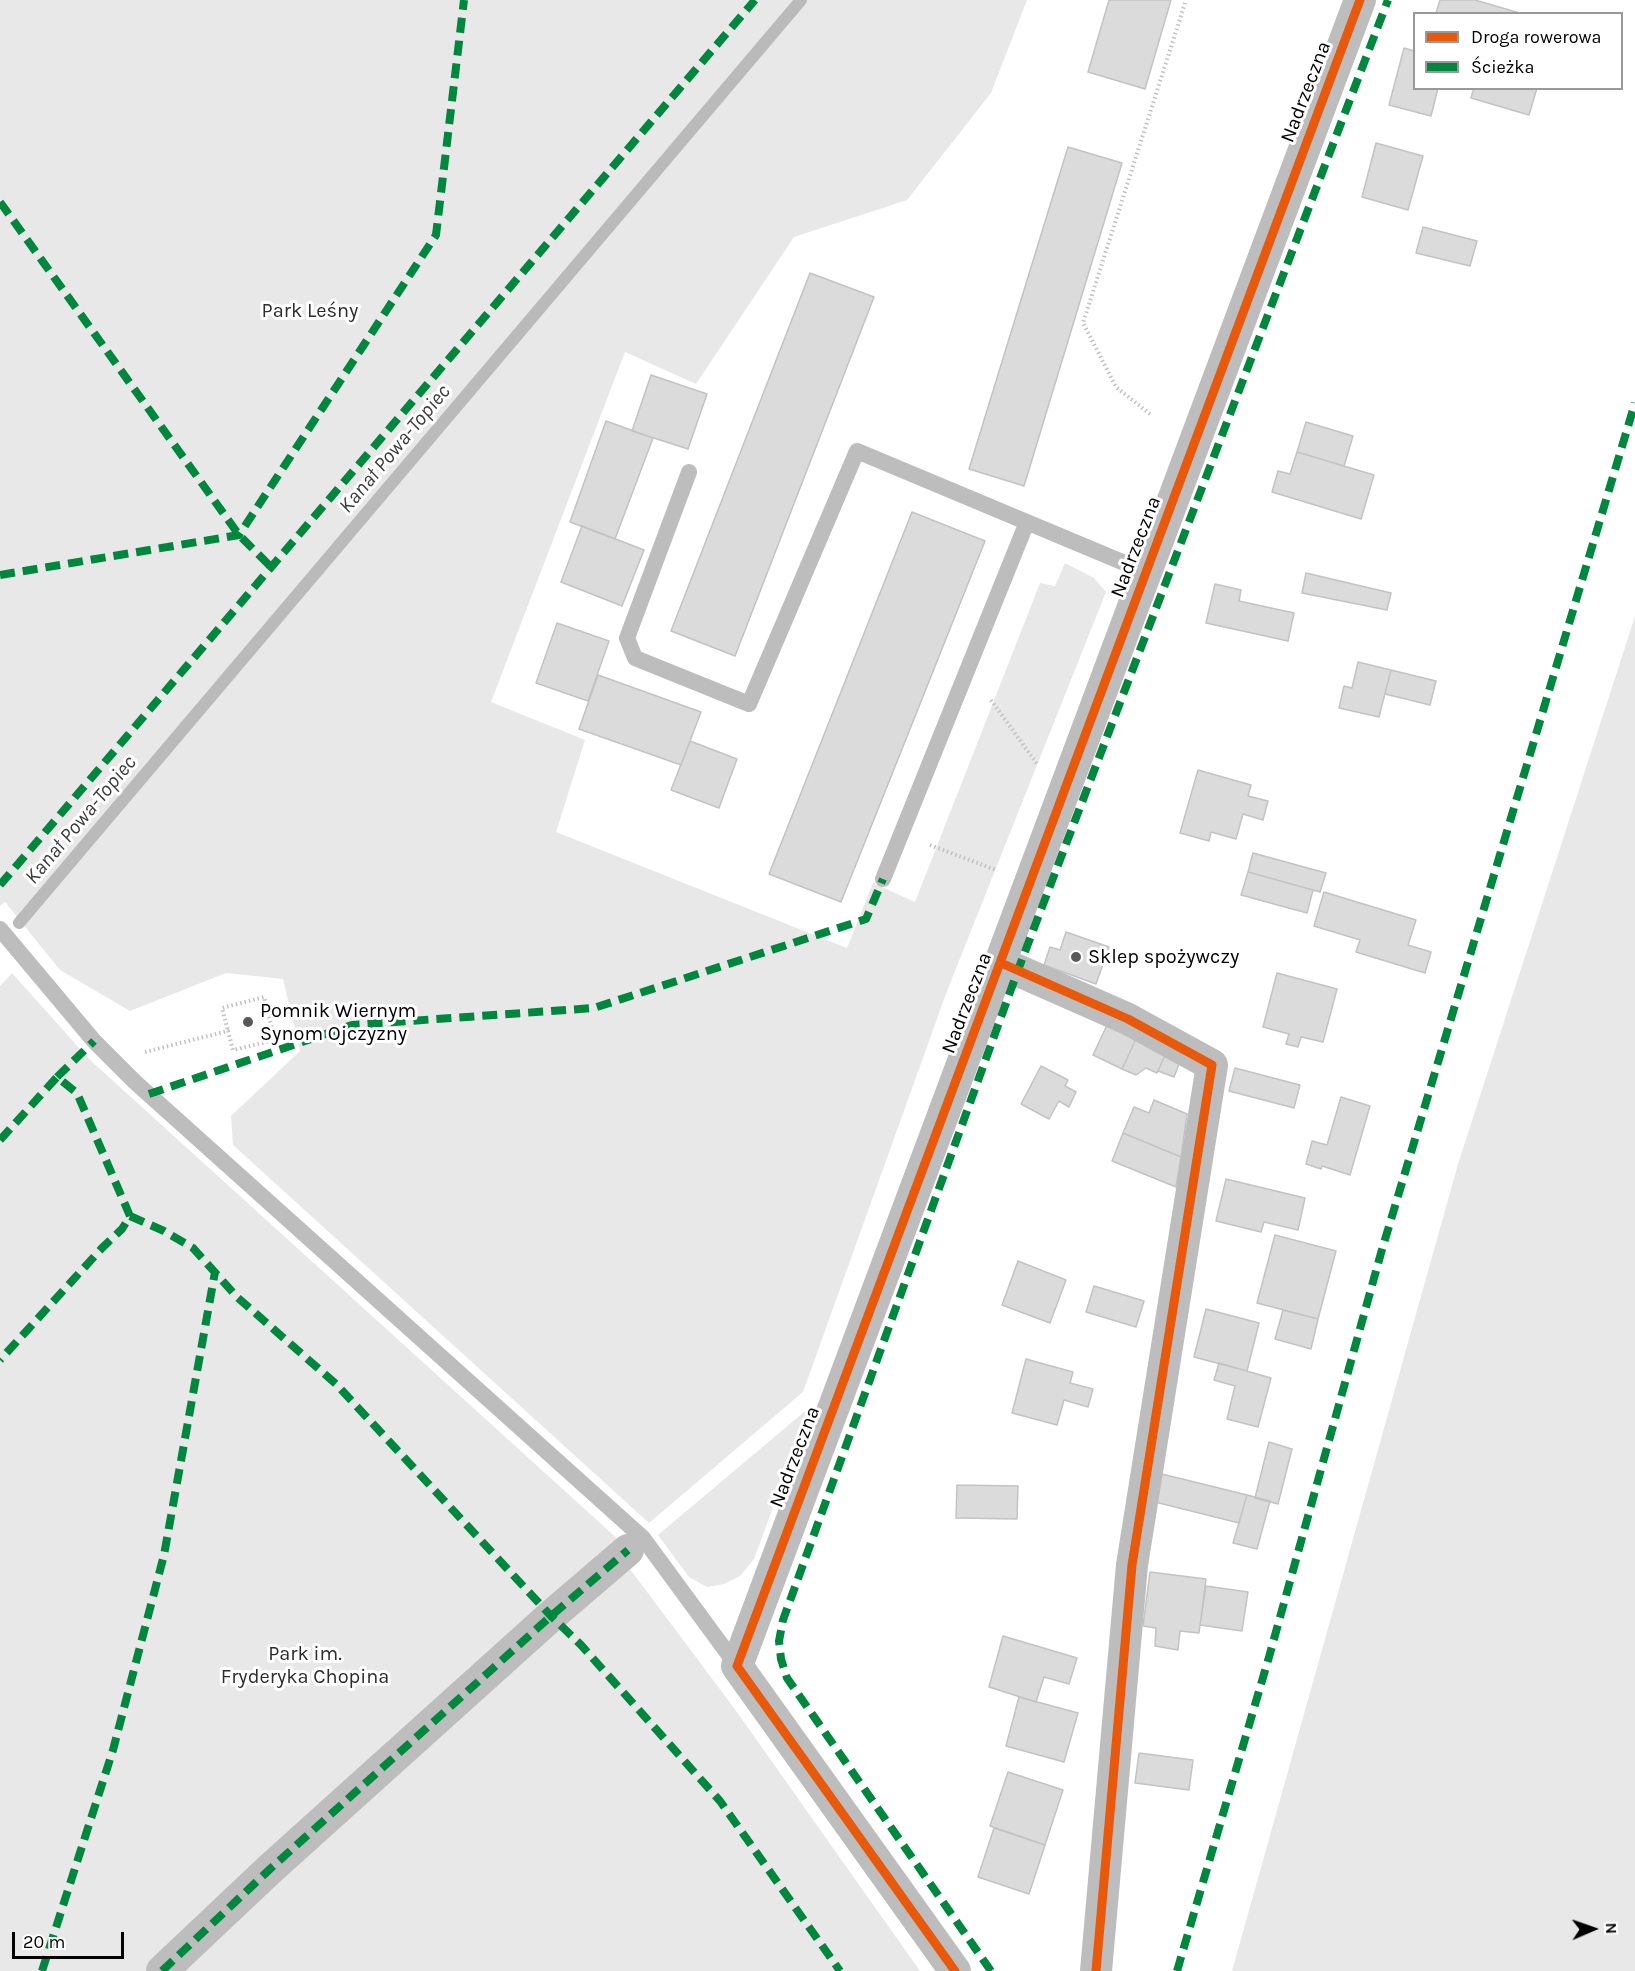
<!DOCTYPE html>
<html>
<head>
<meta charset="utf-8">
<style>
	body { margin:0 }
	#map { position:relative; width:1635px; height:1971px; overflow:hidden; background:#fff; font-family:Karla,sans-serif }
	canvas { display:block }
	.legend { position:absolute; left:1413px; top:12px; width:210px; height:78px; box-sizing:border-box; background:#fff; border:2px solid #999; margin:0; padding:8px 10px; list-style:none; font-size:18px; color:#000 }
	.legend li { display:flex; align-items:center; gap:12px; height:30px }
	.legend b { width:30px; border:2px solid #999 }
	.north { position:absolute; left:1563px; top:1899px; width:60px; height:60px; -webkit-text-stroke:4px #fff; paint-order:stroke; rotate:88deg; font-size:16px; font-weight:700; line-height:24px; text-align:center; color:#000 }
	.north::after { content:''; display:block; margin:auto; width:21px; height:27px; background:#000; clip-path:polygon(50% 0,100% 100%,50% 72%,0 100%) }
	.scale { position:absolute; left:12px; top:1932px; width:112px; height:27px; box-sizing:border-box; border:3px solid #000; border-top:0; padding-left:8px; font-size:18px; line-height:21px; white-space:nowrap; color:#000; -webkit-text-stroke:4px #fff; paint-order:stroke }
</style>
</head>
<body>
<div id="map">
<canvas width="1635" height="1971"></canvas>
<ul class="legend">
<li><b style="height:8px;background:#e8590c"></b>Droga rowerowa</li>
<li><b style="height:8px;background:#00873e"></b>Ścieżka</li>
</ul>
<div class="north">N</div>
<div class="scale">20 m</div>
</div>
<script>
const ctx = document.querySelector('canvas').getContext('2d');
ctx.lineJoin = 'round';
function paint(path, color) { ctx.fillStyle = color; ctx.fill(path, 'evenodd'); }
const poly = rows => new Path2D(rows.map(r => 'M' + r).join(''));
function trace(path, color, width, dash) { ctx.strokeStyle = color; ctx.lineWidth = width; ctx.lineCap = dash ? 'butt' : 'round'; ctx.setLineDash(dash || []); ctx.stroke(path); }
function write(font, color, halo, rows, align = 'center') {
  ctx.font = font + ' Karla,sans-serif'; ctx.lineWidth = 6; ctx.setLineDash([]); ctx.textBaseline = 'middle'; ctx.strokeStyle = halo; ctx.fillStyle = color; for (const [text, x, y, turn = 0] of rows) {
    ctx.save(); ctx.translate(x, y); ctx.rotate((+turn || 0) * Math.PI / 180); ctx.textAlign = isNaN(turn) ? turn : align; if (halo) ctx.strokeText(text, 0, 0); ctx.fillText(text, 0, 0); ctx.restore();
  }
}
const green = poly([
	[0,0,1027,0,991,93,907,200,794,237,696,384,625,352,491,702,585,740,556,832,847,948,873,883,915,902,1040,583,1055,586,1065,563,1094,578,1106,592,947,991,803,1392,649,1523,233,1145,231,1116,300,1051,283,979,226,973,130,1011,60,970,5,902,0,906],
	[1635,616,1635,1971,1232,1971,1458,1164],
	[12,973,89,1059,621,1542,627,1565,734,1708,920,1971,0,1971,0,986],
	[810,1407,754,1559,740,1576,724,1584,707,1587,689,1577,658,1535]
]);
const stream = poly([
	[19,923,801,0]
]);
const building = poly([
	[1109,0,1171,0,1145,89,1088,72,1109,0],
	[1440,0,1475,0,1523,14,1438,14,1436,13,1440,0],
	[1404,48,1414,51,1414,88,1438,88,1431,116,1389,105,1404,48],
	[1474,88,1537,88,1529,115,1471,98,1474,88],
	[1376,143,1423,156,1408,210,1362,197,1376,143],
	[1068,147,1122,163,1024,486,969,469,1068,147],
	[1423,227,1477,241,1470,266,1416,253,1423,227],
	[810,273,874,297,735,656,671,631,810,273],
	[651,375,707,394,688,449,632,431,651,375],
	[606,421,653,438,615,539,570,522,606,421],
	[1306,422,1353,436,1344,466,1297,452,1306,422],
	[1297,452,1374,475,1361,519,1272,492,1278,471,1290,474,1297,452],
	[912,512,985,541,841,902,769,874,912,512],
	[582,526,644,550,622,606,561,582,582,526],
	[1306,573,1391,593,1387,610,1302,593,1306,573],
	[1215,584,1241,590,1239,601,1294,613,1288,641,1206,623,1215,584],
	[557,623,609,641,588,701,536,683,557,623],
	[1358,662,1391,670,1379,717,1339,708,1344,686,1352,688,1358,662],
	[1391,670,1436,681,1430,705,1385,694,1391,670],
	[598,675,701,712,681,765,579,729,598,675],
	[690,741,737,759,719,808,671,790,690,741],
	[1198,770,1251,785,1248,796,1268,801,1263,820,1243,814,1236,839,1211,832,1209,841,1180,833,1198,770],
	[1253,853,1326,873,1320,892,1248,872,1253,853],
	[1248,872,1313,890,1307,913,1241,895,1248,872],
	[1324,892,1416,920,1408,945,1431,952,1425,973,1356,952,1360,940,1314,926,1324,892],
	[1066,932,1109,947,1096,984,1044,965,1050,947,1060,950,1066,932],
	[1277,973,1337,989,1323,1042,1301,1037,1298,1047,1286,1044,1289,1034,1263,1027,1277,973],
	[1107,1025,1136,1039,1122,1069,1093,1055,1107,1025],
	[1136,1039,1166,1053,1157,1073,1146,1068,1136,1075,1122,1069,1136,1039],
	[1166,1053,1181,1059,1174,1077,1158,1071,1166,1053],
	[1041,1066,1068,1080,1065,1086,1076,1092,1069,1107,1059,1101,1049,1119,1021,1104,1041,1066],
	[1235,1068,1300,1085,1294,1108,1229,1091,1235,1068],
	[1341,1097,1370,1106,1350,1175,1322,1166,1321,1169,1306,1164,1312,1141,1327,1145,1341,1097],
	[1154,1100,1187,1114,1181,1157,1123,1133,1134,1107,1149,1113,1154,1100],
	[1123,1133,1181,1157,1176,1187,1112,1161,1123,1133],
	[1226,1179,1305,1198,1298,1230,1264,1222,1261,1232,1216,1221,1226,1179],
	[1275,1235,1336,1251,1318,1319,1257,1303,1275,1235],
	[1018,1261,1066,1280,1050,1323,1002,1305,1018,1261],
	[1094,1286,1144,1301,1136,1327,1086,1312,1094,1286],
	[1206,1309,1259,1323,1247,1371,1194,1357,1206,1309],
	[1283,1310,1318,1319,1311,1349,1275,1339,1283,1310],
	[1026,1359,1073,1372,1070,1383,1093,1389,1088,1407,1064,1400,1057,1425,1012,1413,1026,1359],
	[1219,1363,1271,1378,1258,1427,1227,1419,1235,1386,1214,1380,1219,1363],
	[1269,1442,1292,1449,1278,1504,1255,1498,1269,1442],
	[1162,1474,1247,1495,1239,1523,1155,1502,1162,1474],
	[957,1485,1018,1486,1017,1519,956,1518,957,1485],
	[1247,1495,1270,1501,1257,1549,1233,1543,1247,1495],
	[1150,1572,1206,1579,1199,1633,1180,1631,1178,1650,1155,1646,1156,1628,1143,1626,1150,1572],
	[1206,1586,1248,1592,1242,1631,1200,1625,1206,1586],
	[1003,1636,1077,1658,1069,1684,1044,1677,1036,1702,989,1687,1003,1636],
	[1019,1697,1078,1713,1064,1762,1006,1746,1019,1697],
	[1139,1753,1193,1760,1189,1790,1135,1783,1139,1753],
	[1008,1772,1063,1790,1045,1845,990,1826,1008,1772],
	[994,1828,1045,1845,1029,1894,978,1877,994,1828]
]);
const path = poly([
	[1150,414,1116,387,1083,323,1186,0],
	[991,700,1037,764],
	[930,845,996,870],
	[145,1052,228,1031,233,1050,275,1040,264,997,222,1008,228,1031]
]);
const lane = poly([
	[689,472,627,638,635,658,749,704,857,451,1146,572],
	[883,879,1027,522],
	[0,929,94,1041,135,1082,643,1538,737,1666]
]);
const street = poly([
	[1001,963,1128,1019,1212,1065,1132,1565,1096,1971],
	[162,1971,270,1869,551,1616,628,1550],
	[955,1971,737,1666,1360,0]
]);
const quiet = poly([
	[0,202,239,535,271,567],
	[0,575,239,535,436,235,464,0],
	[0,885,755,0],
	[57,1077,94,1041],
	[149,1094,352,1025,594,1008,866,919,883,879],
	[0,1140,57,1077,77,1093,130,1216,122,1229,102,1248,0,1360],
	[130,1216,164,1231,193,1248,237,1297,336,1384,551,1616,581,1645,720,1801,840,1971],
	[42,1971,113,1750,164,1555,215,1272],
	[162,1971,270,1869,551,1616,628,1550],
	[991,1971,787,1678,781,1659,779,1641,783,1620,1018,970,1388,0],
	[1177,1971,1269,1657,1381,1253,1635,403]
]);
const cycleway = poly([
	[1001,963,1128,1019,1212,1065,1132,1565,1096,1971],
	[955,1971,737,1666,1360,0]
]);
const markers = [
	[1076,957,6,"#595959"],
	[248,1022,6,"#595959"]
];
const streetNames = [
	["Nadrzeczna",1306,92,-69],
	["Nadrzeczna",1136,547,-69],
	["Nadrzeczna",967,1003,-69],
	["Nadrzeczna",795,1457,-69]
];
const parkNames = [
	["Park Leśny",310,311],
	["Park im.",305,1654],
	["Fryderyka Chopina",305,1677]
];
const poiNames = [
	["Sklep spożywczy",1088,957],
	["Pomnik Wiernym",260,1011],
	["Synom Ojczyzny",260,1034]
];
const waterNames = [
	["Kanał Powa-Topiec",395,449,-50],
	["Kanał Powa-Topiec",81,820,-50]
];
paint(green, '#e8e8e8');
trace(stream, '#bababa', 12);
paint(building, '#dbdbdb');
trace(building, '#c3c3c3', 1.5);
trace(path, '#c2c2c2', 4, [1.5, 3]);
trace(lane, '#bdbdbd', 16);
trace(street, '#bdbdbd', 32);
trace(quiet, '#00873e', 8, [15, 8]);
trace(cycleway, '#e8590c', 9);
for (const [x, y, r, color] of markers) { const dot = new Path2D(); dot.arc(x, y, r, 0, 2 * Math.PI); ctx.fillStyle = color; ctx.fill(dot); trace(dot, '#fff', 2); }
write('20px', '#000', '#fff', streetNames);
write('20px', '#2c2c2c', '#fff', parkNames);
write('20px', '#000', '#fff', poiNames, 'left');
write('italic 21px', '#3d3d3d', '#fff', waterNames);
</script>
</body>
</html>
